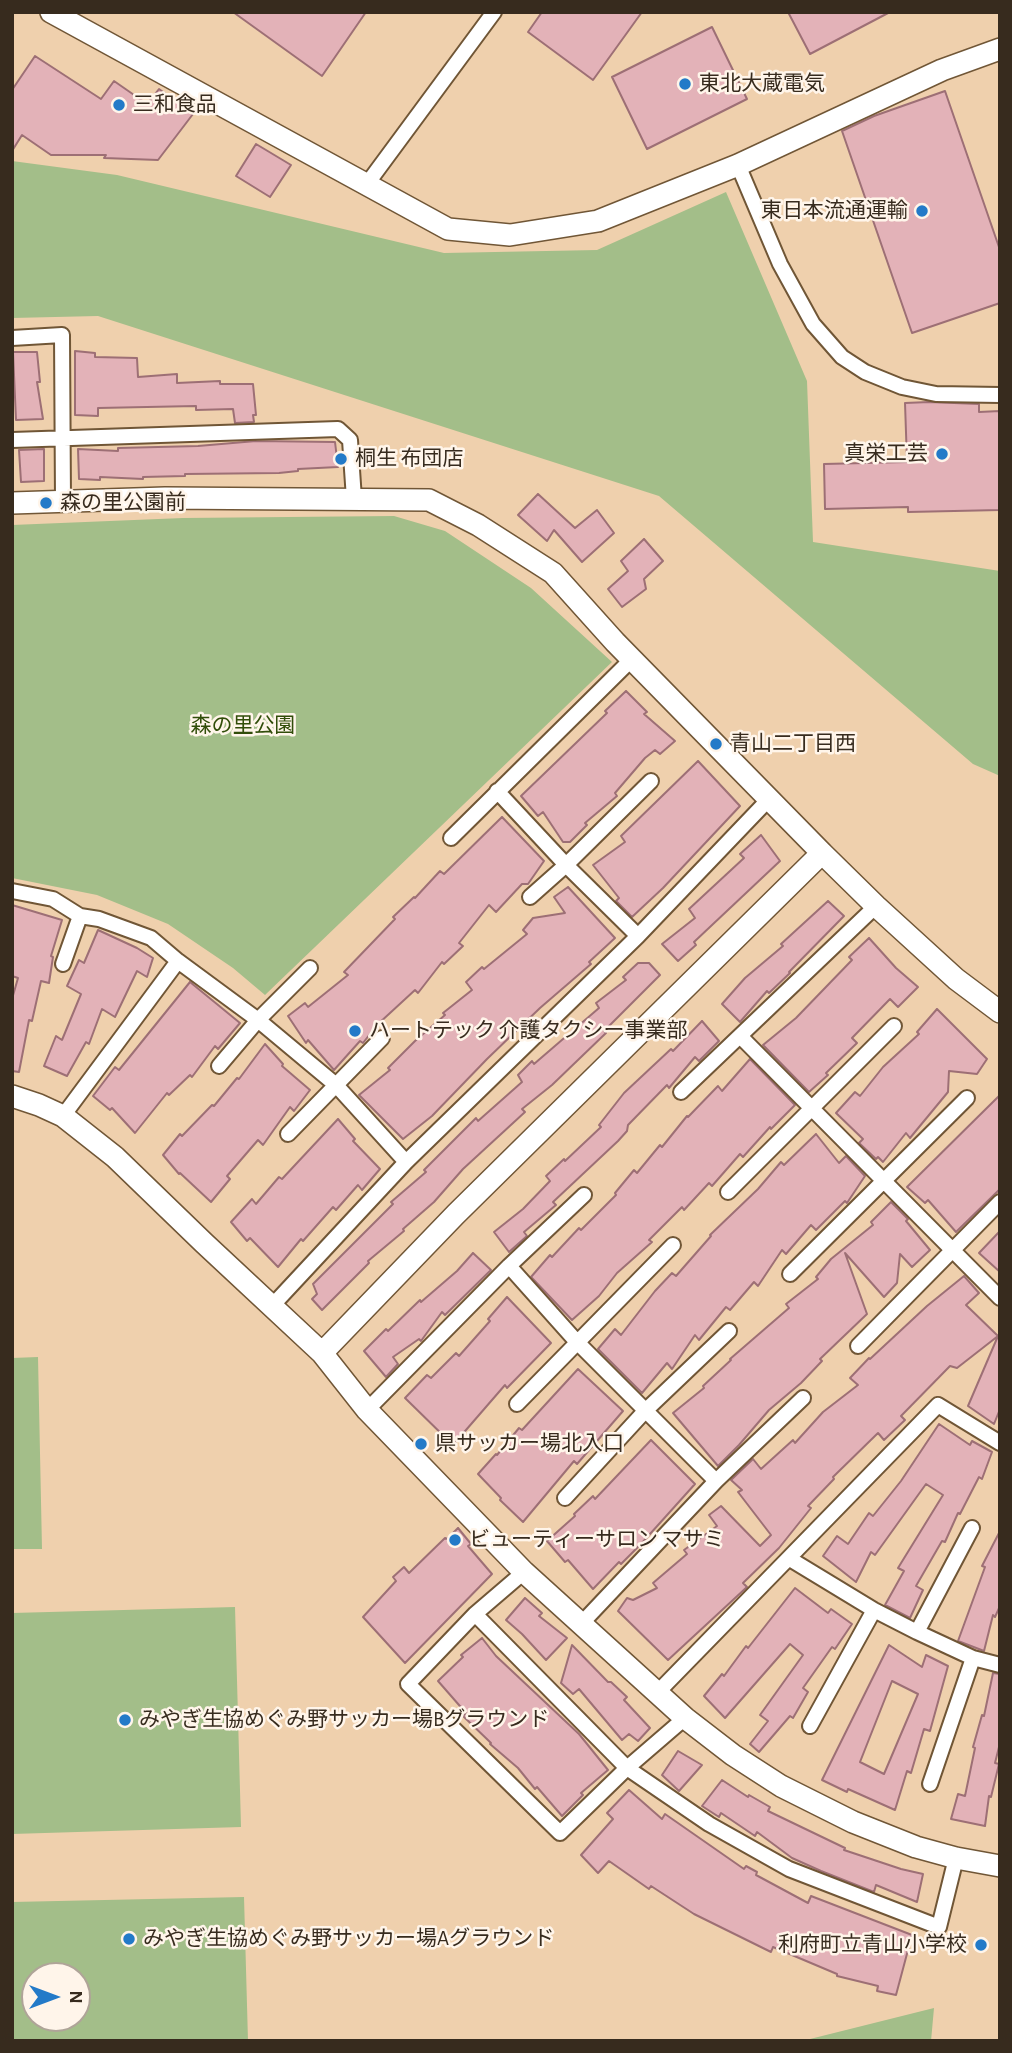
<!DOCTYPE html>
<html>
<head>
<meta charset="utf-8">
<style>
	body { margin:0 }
	#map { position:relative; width:1012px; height:2053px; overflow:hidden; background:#efd0ad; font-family:"Alegreya Sans",sans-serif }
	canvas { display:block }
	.frame { position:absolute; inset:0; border:14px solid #372b1e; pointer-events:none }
	.north { position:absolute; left:21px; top:1962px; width:70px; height:70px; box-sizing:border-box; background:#fff5ea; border:2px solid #afa498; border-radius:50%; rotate:90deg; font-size:19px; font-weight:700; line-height:28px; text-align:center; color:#372b1e }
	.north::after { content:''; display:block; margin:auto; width:24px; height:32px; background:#237ac8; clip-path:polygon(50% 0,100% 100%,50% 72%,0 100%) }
</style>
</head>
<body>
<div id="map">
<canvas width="1012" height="2053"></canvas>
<div class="frame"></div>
<div class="north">N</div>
</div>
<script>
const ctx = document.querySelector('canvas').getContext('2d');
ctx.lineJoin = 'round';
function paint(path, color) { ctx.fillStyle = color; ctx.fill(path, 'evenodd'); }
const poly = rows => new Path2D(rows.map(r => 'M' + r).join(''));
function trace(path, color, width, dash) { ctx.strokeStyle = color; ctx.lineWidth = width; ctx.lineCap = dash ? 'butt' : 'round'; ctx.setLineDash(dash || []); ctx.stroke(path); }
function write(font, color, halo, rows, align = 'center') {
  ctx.font = font + ' "Alegreya Sans","Noto Sans JP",sans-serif'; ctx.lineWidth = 5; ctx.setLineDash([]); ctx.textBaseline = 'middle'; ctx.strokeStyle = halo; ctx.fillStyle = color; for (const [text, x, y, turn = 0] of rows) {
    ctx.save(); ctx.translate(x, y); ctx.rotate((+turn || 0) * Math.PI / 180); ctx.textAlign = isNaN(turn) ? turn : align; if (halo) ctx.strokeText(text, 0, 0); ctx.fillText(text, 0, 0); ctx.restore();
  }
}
const green = poly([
	[12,161,117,175,444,253,597,250,726,192,807,381,813,542,1000,571,1000,776,973,764,659,496,98,316,12,318],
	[394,516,445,531,531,588,612,662,265,995,233,968,168,924,97,895,12,878,12,525,183,518],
	[38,1357,42,1549,12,1549,12,1358],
	[235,1607,241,1827,12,1834,12,1613],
	[244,1897,248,2041,12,2041,12,1902],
	[77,1976,77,2018,35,2018,35,1976],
	[934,2008,931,2041,802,2041]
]);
const building = poly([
	[233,12,366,12,322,76,233,12],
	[542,12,642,12,593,80,528,32,542,12],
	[788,12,890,12,810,54,788,12],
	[712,27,747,99,647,149,612,77,712,27],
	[35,56,101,99,114,81,147,104,159,89,193,114,158,160,104,158,106,155,51,155,22,135,12,151,12,90,35,56],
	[945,91,1000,250,1000,303,912,333,842,131,874,116,945,91],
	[256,144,291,165,270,197,236,176,256,144],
	[75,351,95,353,95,357,137,358,138,377,177,374,177,383,220,381,220,384,253,384,256,415,253,415,254,422,235,423,233,409,196,410,196,406,98,408,98,416,75,415,75,351],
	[13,352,37,352,40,382,37,382,43,419,16,420,13,352],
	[929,402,979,404,979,412,1000,411,1000,510,908,512,908,507,825,509,824,464,907,462,905,403,929,402],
	[256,441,335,442,338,467,298,469,298,471,279,473,185,474,185,476,143,477,143,479,100,477,100,480,79,479,78,449,118,451,118,448,198,446,256,441],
	[44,449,44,481,21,482,19,450,44,449],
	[538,494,575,528,597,510,614,533,582,562,554,530,547,541,518,515,538,494],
	[644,539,663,561,644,579,646,589,622,607,608,589,628,571,621,561,644,539],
	[626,691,647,712,644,714,675,741,660,754,655,750,645,758,615,793,617,796,585,823,587,825,570,842,563,842,543,812,538,816,521,796,607,713,605,711,626,691],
	[698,761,740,806,663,888,632,917,616,901,619,898,593,865,625,842,621,836,698,761],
	[502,817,544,861,528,884,522,884,496,912,489,905,459,943,463,946,444,964,442,962,418,993,415,990,377,1025,363,1043,360,1041,334,1070,308,1040,306,1043,288,1016,305,1003,308,1007,348,975,344,972,395,919,393,917,414,897,415,898,440,871,444,874,502,817],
	[761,835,780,861,694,942,696,945,678,961,662,944,695,918,689,909,744,858,740,854,761,835],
	[568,887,615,938,589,962,591,964,540,1008,487,1059,432,1116,403,1139,359,1095,390,1070,388,1068,415,1041,445,1015,443,1013,472,990,466,982,482,967,484,969,527,934,523,930,533,918,565,913,554,897,568,887],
	[828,901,844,916,789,972,790,973,769,993,767,991,740,1022,722,1004,745,978,783,946,781,944,828,901],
	[12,905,62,920,51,956,53,957,49,983,41,981,32,1021,29,1020,19,1072,12,1071,12,999,18,978,12,976,12,905],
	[98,930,137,948,153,958,147,977,137,971,115,1017,102,1009,89,1044,86,1042,67,1076,44,1066,56,1036,62,1040,81,994,67,986,79,960,84,963,98,930],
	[869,938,896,968,918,987,898,1007,890,999,852,1038,857,1043,826,1073,828,1075,809,1092,763,1045,796,1018,852,960,849,957,869,938],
	[638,963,649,963,660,975,604,1031,606,1033,552,1085,522,1109,525,1112,463,1169,434,1202,403,1229,404,1231,368,1261,369,1263,322,1310,312,1299,317,1294,313,1284,393,1204,391,1202,426,1172,424,1170,476,1118,478,1121,522,1082,518,1075,532,1061,534,1064,599,1008,596,1003,626,980,623,977,638,963],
	[190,982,240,1023,218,1049,215,1046,192,1077,190,1075,169,1095,167,1093,135,1133,112,1108,110,1110,93,1096,115,1067,119,1070,190,982],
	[937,1009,987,1059,977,1074,949,1071,948,1092,910,1138,906,1133,883,1162,878,1157,876,1159,859,1143,863,1139,836,1113,855,1092,860,1096,883,1067,919,1034,917,1032,937,1009],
	[702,1021,719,1041,699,1061,695,1057,669,1088,667,1085,628,1125,627,1131,618,1141,553,1202,556,1205,524,1232,527,1236,509,1252,494,1232,523,1209,550,1181,546,1176,564,1159,565,1161,601,1127,599,1125,624,1093,671,1049,673,1051,702,1021],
	[265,1044,283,1064,282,1066,310,1090,294,1111,290,1107,263,1145,258,1140,227,1176,230,1179,211,1202,180,1173,179,1174,163,1155,180,1134,182,1136,212,1105,214,1106,237,1078,239,1079,265,1044],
	[750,1059,795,1105,771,1129,770,1127,743,1157,740,1154,712,1186,709,1183,684,1210,682,1207,649,1240,652,1242,617,1273,599,1296,572,1320,531,1277,550,1255,552,1257,579,1228,581,1230,616,1195,615,1193,634,1170,637,1173,660,1145,662,1147,687,1116,688,1117,718,1086,722,1091,750,1059],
	[1000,1095,1000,1189,956,1232,928,1200,925,1203,907,1187,1000,1095],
	[338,1119,355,1139,353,1141,380,1169,362,1190,358,1185,336,1210,333,1207,303,1241,301,1239,278,1267,250,1238,247,1241,231,1222,252,1199,256,1204,279,1177,282,1179,338,1119],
	[816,1134,839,1163,846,1156,865,1176,847,1203,845,1201,816,1230,811,1225,786,1254,782,1250,758,1286,754,1282,730,1310,726,1307,699,1340,695,1335,672,1369,667,1363,642,1393,598,1349,615,1329,621,1335,655,1291,672,1273,676,1276,711,1236,710,1235,758,1189,781,1162,784,1165,816,1134],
	[891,1202,908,1219,906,1221,930,1250,912,1267,900,1254,897,1283,884,1297,845,1253,867,1314,820,1359,822,1361,801,1383,769,1410,739,1445,718,1466,673,1413,704,1388,703,1386,731,1360,730,1359,789,1308,786,1304,818,1279,816,1277,831,1259,873,1225,871,1222,891,1202],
	[1000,1231,1000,1272,979,1253,1000,1231],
	[473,1253,491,1270,445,1315,442,1312,421,1341,419,1339,393,1357,398,1364,386,1377,364,1351,386,1329,388,1331,420,1300,421,1302,457,1271,473,1253],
	[964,1276,979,1293,966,1305,998,1336,1000,1333,1000,1409,994,1424,968,1406,998,1336,957,1368,950,1366,901,1416,905,1420,884,1440,878,1433,833,1477,834,1479,808,1506,811,1508,779,1548,743,1583,747,1587,668,1660,618,1611,627,1598,633,1600,657,1588,653,1583,687,1554,684,1550,717,1526,709,1515,721,1506,760,1546,771,1535,738,1492,742,1490,731,1480,753,1459,761,1469,793,1440,795,1443,823,1412,858,1385,850,1378,869,1358,870,1359,927,1306,964,1276],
	[507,1297,551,1343,507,1388,505,1385,453,1445,405,1398,427,1375,431,1378,456,1353,459,1356,490,1321,488,1319,507,1297],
	[578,1369,623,1411,577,1464,574,1461,523,1522,500,1500,501,1498,478,1474,496,1454,497,1455,519,1428,522,1430,578,1369],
	[939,1424,970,1445,972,1441,992,1452,982,1479,979,1477,960,1514,958,1513,945,1542,942,1541,916,1586,923,1590,910,1618,885,1605,904,1571,898,1568,943,1495,926,1484,875,1555,871,1552,856,1582,823,1556,837,1536,848,1544,869,1513,873,1516,901,1481,939,1424],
	[651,1440,695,1484,641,1544,621,1564,619,1562,593,1589,568,1560,565,1562,547,1541,575,1516,574,1514,593,1496,595,1499,651,1440],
	[458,1528,471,1544,468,1546,492,1574,405,1663,363,1617,396,1581,393,1577,404,1567,409,1573,445,1538,447,1539,458,1528],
	[999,1533,1000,1606,995,1617,993,1615,984,1651,958,1641,985,1567,982,1566,999,1533],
	[795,1588,828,1613,831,1609,852,1624,835,1649,832,1647,803,1688,808,1692,793,1718,790,1716,759,1752,750,1744,768,1721,760,1715,803,1655,790,1644,725,1718,704,1696,722,1674,724,1676,746,1646,748,1648,795,1588],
	[525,1598,542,1613,539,1616,567,1638,546,1660,522,1634,506,1620,525,1598],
	[482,1638,496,1656,579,1734,608,1770,581,1793,583,1795,562,1816,537,1787,535,1789,518,1768,490,1744,491,1743,463,1716,466,1713,438,1681,463,1657,461,1655,482,1638],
	[572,1645,608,1682,611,1682,627,1697,624,1700,650,1728,638,1741,629,1734,622,1740,579,1689,573,1694,561,1683,572,1645],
	[889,1645,922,1667,926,1655,948,1666,930,1731,924,1729,911,1773,907,1771,895,1810,848,1789,847,1792,822,1780,889,1645],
	[892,1681,918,1694,884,1774,860,1762,892,1681],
	[993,1673,1000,1674,1000,1743,995,1763,999,1764,991,1797,989,1796,985,1826,951,1819,958,1794,965,1796,975,1748,973,1747,982,1715,984,1716,993,1673],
	[678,1751,702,1765,679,1791,662,1775,678,1751],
	[722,1780,748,1797,749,1795,770,1807,768,1811,845,1848,844,1850,901,1869,923,1874,917,1902,876,1885,874,1892,821,1871,792,1858,757,1832,755,1836,721,1813,719,1817,702,1806,722,1780],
	[629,1790,662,1819,665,1814,744,1869,746,1866,757,1872,756,1875,808,1903,811,1896,912,1935,896,1995,877,1991,878,1986,837,1976,837,1974,773,1947,771,1952,694,1914,651,1886,649,1889,609,1861,598,1873,581,1855,613,1819,607,1813,629,1790]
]);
const street = poly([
	[738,165,780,264,813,324,842,357,865,372,902,387,936,394,1000,395],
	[367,184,494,12],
	[12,338,62,335,63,501],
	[12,440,338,429,350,440,354,499],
	[497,791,566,865,638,936],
	[451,838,632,659],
	[12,891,53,899,80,916,99,919,151,938,178,961,258,1020,336,1085,406,1162],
	[530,897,566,865,651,781],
	[63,964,80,916],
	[740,1036,1000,1298],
	[219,1066,258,1020,310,968],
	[681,1092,876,906],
	[63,1116,178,961],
	[288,1134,382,1038],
	[728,1192,894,1026],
	[509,1266,576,1341,716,1481],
	[790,1274,967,1098],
	[272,1306,406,1162,638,936,769,799],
	[858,1346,1000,1202],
	[517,1404,673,1245],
	[367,1410,509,1266,584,1195],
	[565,1498,645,1411,729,1331],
	[790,1559,874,1610,917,1632,973,1658,1000,1665],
	[524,1572,475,1614,408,1684,560,1833,627,1768,685,1718],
	[475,1614,627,1768,709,1824,789,1869,939,1927,956,1858],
	[581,1624,716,1481,803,1398],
	[917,1632,972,1528],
	[657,1693,938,1405,1000,1443],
	[810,1726,874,1610],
	[930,1784,973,1658]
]);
const secondary = poly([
	[51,12,448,229,510,235,598,221,738,165,942,70,1000,49],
	[12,503,165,498,429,500,478,525,553,573,615,642,822,853],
	[12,1096,39,1105,63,1116,115,1157,204,1243,322,1353,367,1410,524,1572,685,1718,733,1755,781,1786,853,1822,916,1847,956,1858,1000,1866],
	[322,1353,456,1214,822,853,876,906,956,979,1000,1012]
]);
const markers = [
	[685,84,7,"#237ac8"],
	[119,105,7,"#237ac8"],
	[922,211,7,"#237ac8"],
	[942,454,7,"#237ac8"],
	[341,459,7,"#237ac8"],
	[46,503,7,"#237ac8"],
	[716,744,7,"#237ac8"],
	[355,1031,7,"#237ac8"],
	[421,1444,7,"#237ac8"],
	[455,1540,7,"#237ac8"],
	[125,1720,7,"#237ac8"],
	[129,1939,7,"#237ac8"],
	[981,1945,7,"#237ac8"]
];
const poiNames = [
	["東北大蔵電気",699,84],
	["三和食品",133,105],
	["東日本流通運輸",908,211,"right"],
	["真栄工芸",928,454,"right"],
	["桐生 布団店",355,459],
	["森の里公園前",60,503],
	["青山二丁目西",730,744],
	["ハートテック 介護タクシー事業部",369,1031],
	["県サッカー場北入口",435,1444],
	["ビューティーサロン マサミ",469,1540],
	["みやぎ生協めぐみ野サッカー場Bグラウンド",139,1720],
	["みやぎ生協めぐみ野サッカー場Aグラウンド",143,1939],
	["利府町立青山小学校",967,1945,"right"]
];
const parkNames = [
	["森の里公園",243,726]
];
paint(green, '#a3be89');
paint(building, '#e3b2b8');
trace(building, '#9d6f75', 2);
trace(street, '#705636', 18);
trace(secondary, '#705636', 24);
trace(street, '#fff', 14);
trace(secondary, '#fff', 21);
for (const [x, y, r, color] of markers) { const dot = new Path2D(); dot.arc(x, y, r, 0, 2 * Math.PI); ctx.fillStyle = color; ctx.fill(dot); trace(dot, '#fff5ea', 2.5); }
write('21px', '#372b1e', '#fff5ea', poiNames, 'left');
write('21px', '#314d09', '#fff5ea', parkNames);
</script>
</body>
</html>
